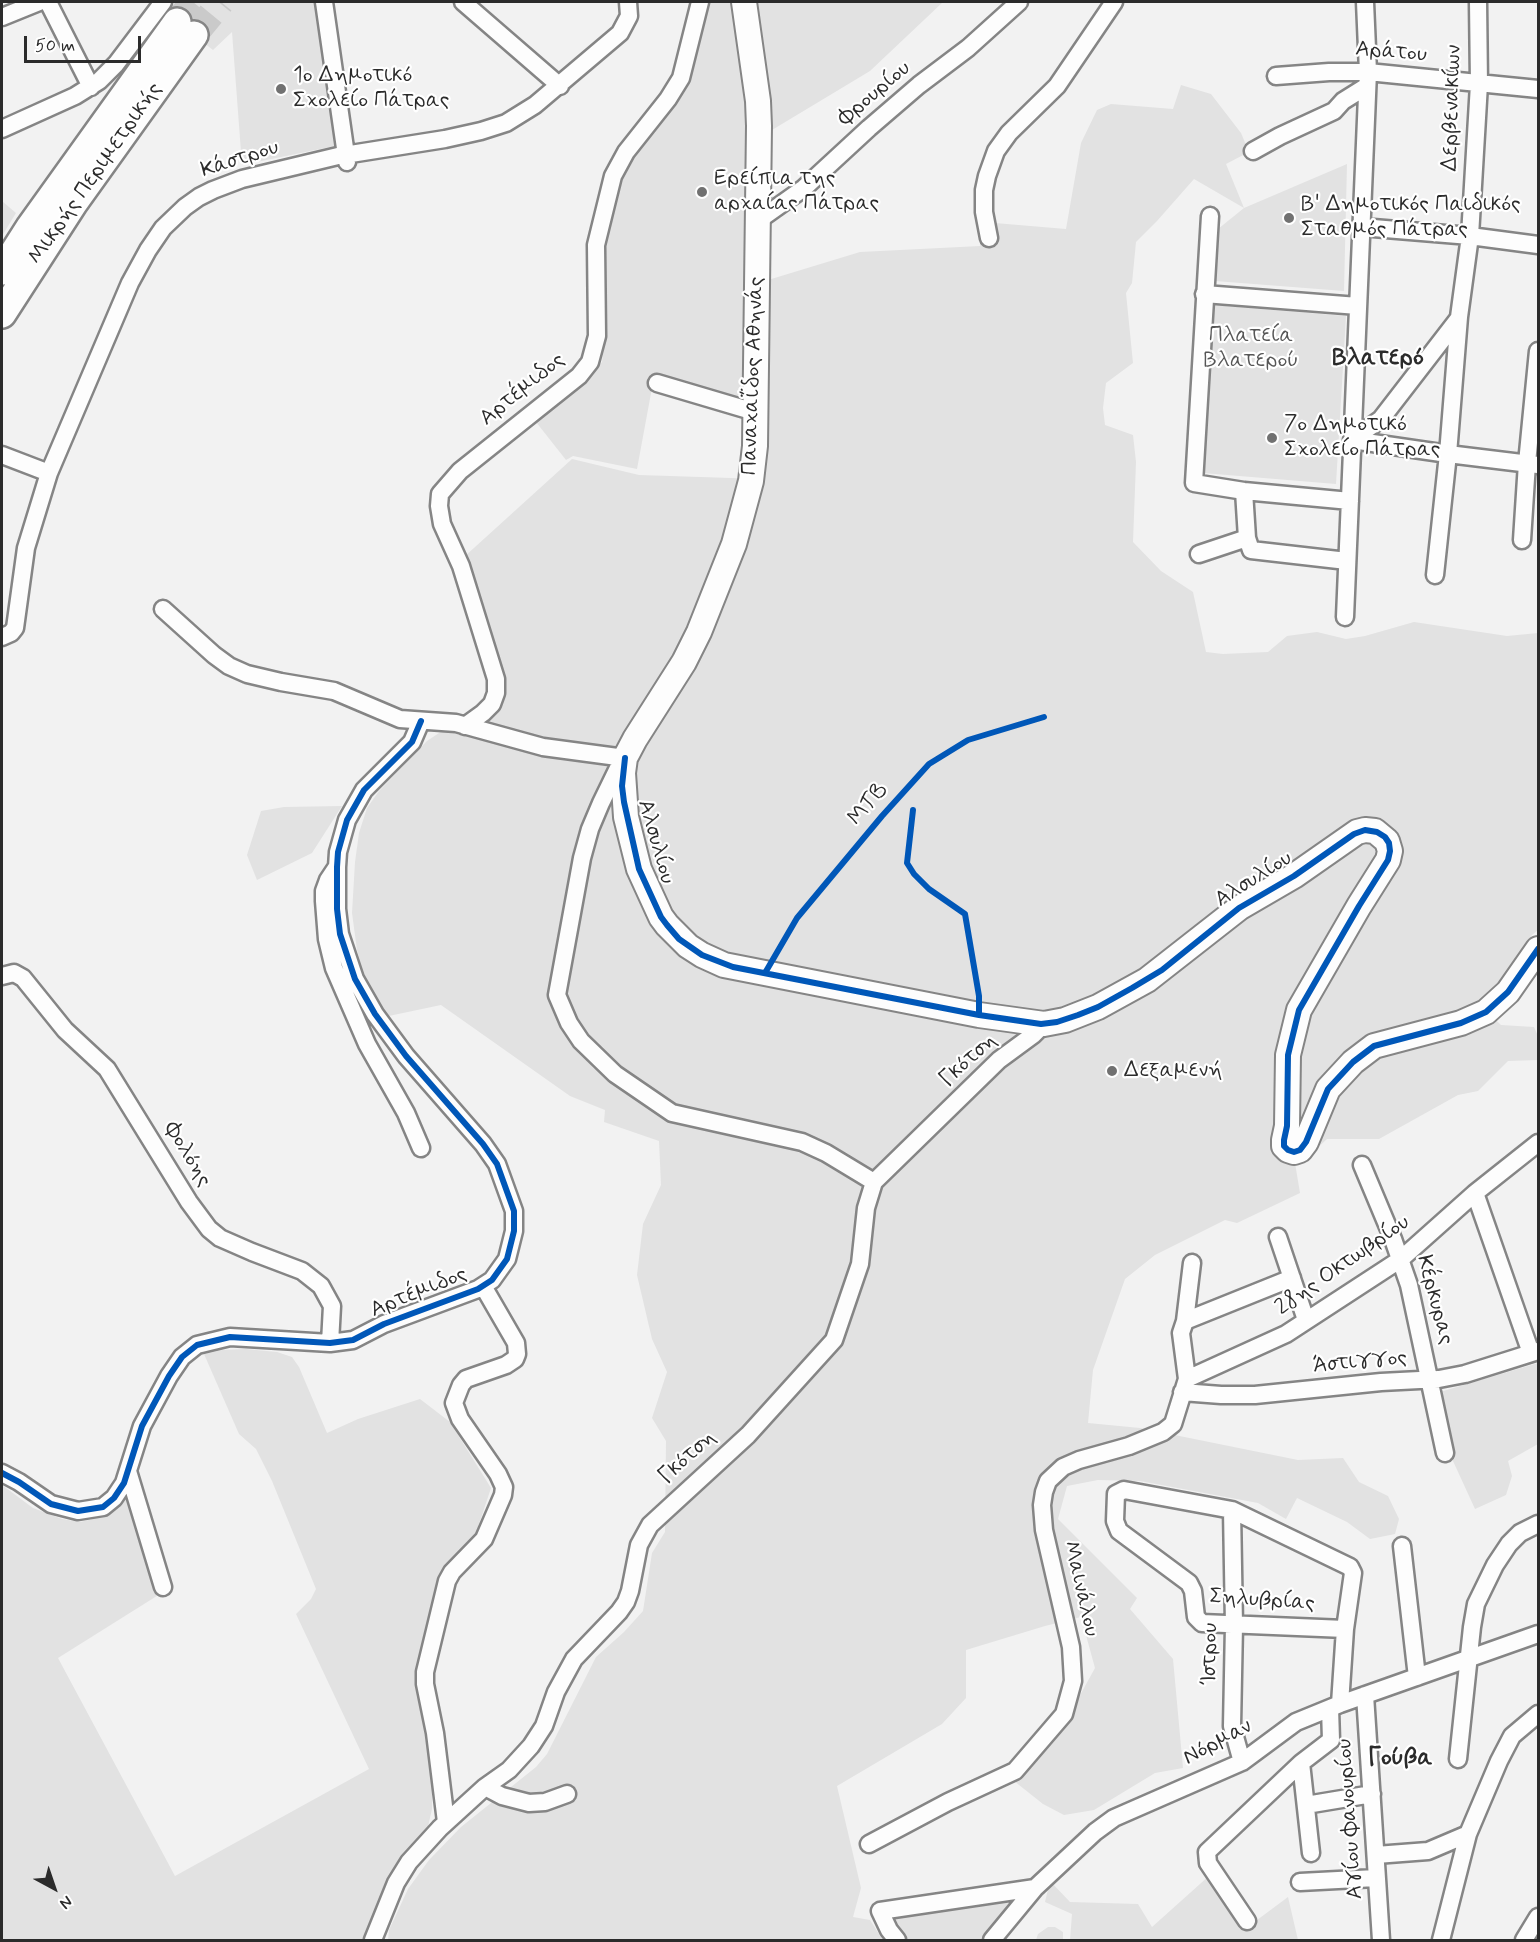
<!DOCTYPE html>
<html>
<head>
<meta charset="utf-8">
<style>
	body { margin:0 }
	#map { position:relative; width:1540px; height:1942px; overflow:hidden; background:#f2f2f2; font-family:Mynerve,sans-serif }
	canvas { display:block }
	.frame { position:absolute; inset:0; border:3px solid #2b2b2b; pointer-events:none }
	.north { position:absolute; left:24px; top:1858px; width:60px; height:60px; -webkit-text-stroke:4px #fff; paint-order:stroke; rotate:140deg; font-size:16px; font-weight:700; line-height:24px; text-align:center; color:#2b2b2b }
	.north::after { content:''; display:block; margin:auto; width:21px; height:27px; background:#2b2b2b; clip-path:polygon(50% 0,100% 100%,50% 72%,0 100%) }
	.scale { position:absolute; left:24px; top:36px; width:117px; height:27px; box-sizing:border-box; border:3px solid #2b2b2b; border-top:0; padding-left:8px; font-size:18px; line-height:21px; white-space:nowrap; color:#2b2b2b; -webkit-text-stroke:4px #fff; paint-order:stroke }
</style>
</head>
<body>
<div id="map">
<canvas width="1540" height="1942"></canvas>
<div class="frame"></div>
<div class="north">N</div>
<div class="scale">50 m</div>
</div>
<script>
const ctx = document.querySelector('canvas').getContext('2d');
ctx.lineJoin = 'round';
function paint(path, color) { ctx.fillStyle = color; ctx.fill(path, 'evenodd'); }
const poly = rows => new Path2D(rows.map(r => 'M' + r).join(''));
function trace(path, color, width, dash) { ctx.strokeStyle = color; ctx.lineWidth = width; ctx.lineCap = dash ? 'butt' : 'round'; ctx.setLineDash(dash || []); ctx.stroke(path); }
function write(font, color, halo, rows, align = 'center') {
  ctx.font = font + ' Mynerve,sans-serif'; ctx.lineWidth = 4.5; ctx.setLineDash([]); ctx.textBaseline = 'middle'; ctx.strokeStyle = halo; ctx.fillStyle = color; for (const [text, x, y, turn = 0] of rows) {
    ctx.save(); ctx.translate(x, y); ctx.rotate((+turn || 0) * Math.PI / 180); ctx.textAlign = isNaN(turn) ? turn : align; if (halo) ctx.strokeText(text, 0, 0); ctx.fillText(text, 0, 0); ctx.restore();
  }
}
const built = poly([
	[180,2,314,2,335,146,242,165,232,32,213,50,169,16],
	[710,2,733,2,748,135,746,403,654,377,637,469,573,456,566,460,536,422,586,383,602,362,604,346,603,270,605,245,612,211,624,174,633,157,691,68],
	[755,2,943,2,870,71,772,130,771,104],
	[1181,85,1211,94,1241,133,1249,152,1226,164,1244,208,1347,164,1344,291,1215,281,1218,229,1244,208,1194,179,1157,221,1136,242,1132,283,1126,293,1133,363,1106,383,1103,408,1105,425,1133,435,1136,462,1133,542,1161,571,1193,592,1206,652,1223,654,1268,652,1287,636,1317,632,1346,639,1365,636,1414,622,1507,636,1538,633,1538,930,1532,935,1497,985,1478,1003,1501,1025,1534,1027,1538,1036,1538,1060,1508,1061,1478,1091,1458,1095,1379,1139,1327,1139,1312,1153,1295,1163,1300,1193,1237,1223,1225,1220,1155,1255,1125,1279,1093,1370,1088,1423,1140,1428,1298,1460,1343,1458,1359,1482,1388,1496,1399,1519,1395,1534,1370,1539,1347,1522,1297,1498,1286,1519,1258,1503,1140,1481,1098,1480,1067,1486,1058,1519,1137,1598,1130,1609,1173,1659,1183,1768,1155,1773,1094,1810,1064,1815,1043,1804,1014,1781,1057,1737,1095,1668,1081,1617,1045,1626,966,1650,966,1698,942,1724,837,1786,861,1888,853,1917,870,1920,883,1940,388,1940,389,1930,408,1889,429,1860,461,1827,536,1767,547,1754,596,1657,624,1632,643,1611,652,1553,665,1532,666,1441,652,1418,667,1372,652,1339,637,1275,643,1224,661,1185,659,1141,604,1122,605,1110,570,1096,441,1005,384,1017,362,970,357,950,352,913,355,862,359,833,367,808,379,791,427,741,445,729,497,703,464,557,572,459,639,475,762,479,768,280,860,252,980,246,983,222,1066,229,1081,143,1097,110,1111,104,1173,109],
	[2,201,16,213,2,236],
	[1213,305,1346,316,1336,484,1203,473],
	[342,806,312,853,257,880,247,855,261,811,284,807],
	[246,1349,277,1352,292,1357,299,1367,327,1433,358,1419,420,1399,450,1422,491,1488,476,1533,436,1586,416,1684,419,1692,432,1784,432,1809,427,1831,365,1940,2,1940,2,1485,33,1508,62,1519,80,1522,93,1519,108,1511,119,1504,129,1492,160,1594,58,1658,175,1876,369,1769,296,1614,311,1599,316,1589,272,1481,256,1449,239,1434,204,1354,222,1350],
	[1538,1363,1538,1444,1508,1461,1512,1476,1506,1495,1475,1509,1453,1461,1440,1392],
	[1210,1875,1245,1929,1288,1897,1298,1940,1070,1940,1072,1914,1045,1902,1050,1881,1070,1902,1138,1904,1152,1927],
	[1035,1888,991,1940,897,1940,881,1914],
	[1048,1927,1055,1927,1063,1932,1063,1940,1036,1940,1038,1934]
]);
const primaryTunnel = poly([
	[177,22,193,2],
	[194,35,221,2]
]);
const street = poly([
	[48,2,91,87],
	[324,2,347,162],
	[463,2,560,86],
	[2,17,39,2],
	[1276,76,1329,72,1368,72,1538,89],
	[2,129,75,96,99,81,116,64,163,2],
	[1253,151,1280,136,1334,111,1343,101,1367,86],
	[1210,216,1194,483,1244,491,1350,501],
	[759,220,804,188,869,128,919,85,968,48,1019,2],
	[1361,227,1470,236,1538,245],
	[989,238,984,212,984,190,987,176,996,151,1009,133,1057,86,1114,2],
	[1204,294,1358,306],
	[657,383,755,412],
	[1352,440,1448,454,1538,465],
	[1352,440,1381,419,1459,318],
	[2,455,49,473],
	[1244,491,1247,538,1251,550,1347,561],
	[1522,540,1527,463,1538,351],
	[1199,554,1247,538],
	[1435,575,1448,454,1459,317,1470,236,1479,84,1478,2],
	[163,609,214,655,229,666,247,674,281,682,334,691,400,719,456,723,543,747,625,758,618,768,601,803,590,829,582,858,557,995,569,1023,581,1041,615,1074,672,1113,802,1142,826,1153,874,1182],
	[1345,617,1368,72,1365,2],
	[2,637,11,633,15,628,26,548,49,473,130,283,148,250,163,228,185,207,199,197,213,190,242,179,338,156,445,139,481,131,506,123,535,105,620,33,629,16,628,2],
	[465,726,483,713,492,704,496,693,496,679,461,566,442,524,439,506,440,494,460,471,579,376,590,362,597,336,596,245,613,176,626,152,668,99,681,78,700,2],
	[336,868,328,880,324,891,324,901,327,939,334,968,367,1044,406,1113,421,1148],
	[2,976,14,973,23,978,65,1030,107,1069,189,1202,209,1229,220,1238,252,1252,302,1271,321,1286,332,1306,330,1343],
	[1362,1165,1393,1239,1409,1285,1445,1453],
	[1475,1193,1531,1353],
	[1278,1237,1306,1320],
	[1185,1321,1292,1278],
	[1187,1379,1286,1334,1401,1259,1475,1193,1538,1143],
	[1182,1392,1221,1395,1255,1395,1381,1382,1439,1379,1465,1374,1538,1351],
	[128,1471,163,1587],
	[2,1473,19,1482,51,1504,78,1511,103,1507,114,1498,124,1483,142,1426,169,1376,182,1357,197,1345,230,1337,330,1343,353,1340,384,1324,478,1289,492,1280,507,1259,514,1231,514,1211,497,1164,483,1144,406,1056,375,1014,355,979,340,934,337,909,337,867,338,852,347,820,364,790,412,742,421,721],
	[1232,1510,1234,1625,1232,1726,1242,1762],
	[1402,1546,1417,1677],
	[1365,1695,1381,1940],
	[1340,1704,1345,1629,1353,1573,1350,1567,1232,1510,1124,1490,1116,1494,1115,1521,1119,1531,1189,1583,1193,1591,1196,1617,1202,1623,1345,1629],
	[1458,1759,1472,1627,1476,1604,1495,1565,1509,1544,1520,1533,1538,1524],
	[485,1787,502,1796,529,1803,545,1802,567,1794],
	[1306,1805,1372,1794],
	[446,1822,435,1733,425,1684,425,1672,447,1581,452,1572,484,1539,503,1495,504,1487,498,1474,460,1419,454,1403,461,1385,466,1379,506,1365,515,1359,517,1354,516,1343,483,1286],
	[869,1844,948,1802,1015,1771,1064,1714,1073,1681,1071,1647,1044,1530,1042,1505,1044,1492,1048,1481,1063,1467,1079,1460,1129,1446,1163,1432,1173,1424,1187,1379,1181,1333,1185,1321,1192,1263],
	[1311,1853,1301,1763,1331,1740,1330,1708],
	[1376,1855,1428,1851,1468,1834],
	[1300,1882,1376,1878],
	[1247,1921,1208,1863,1207,1852,1301,1763],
	[373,1940,396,1883,409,1862,440,1828,485,1787,509,1770,531,1746,544,1726,556,1692,574,1659,619,1612,626,1602,630,1591,639,1545,650,1525,748,1435,834,1340,860,1264,866,1208,874,1182,999,1060,1033,1035,1044,1024],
	[897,1940,889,1930,880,1911,1035,1888],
	[992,1940,1035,1888,1095,1832,1114,1818,1242,1762,1296,1722,1340,1704,1538,1634],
	[1441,1940,1468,1834,1499,1761,1512,1736,1538,1714],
	[1524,1940,1538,1917]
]);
const secondary = poly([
	[744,2,758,101,759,126,755,446,751,481,734,544,699,632,684,662,635,739,625,758,623,773,626,817,639,869,661,917,667,925,688,946,702,955,724,965,979,1015,1044,1024,1065,1020,1098,1007,1147,980,1239,908,1294,876,1357,832,1365,830,1375,831,1387,841,1390,851,1388,860,1359,906,1299,1010,1288,1055,1287,1126,1284,1140,1284,1146,1288,1150,1294,1152,1300,1150,1306,1142,1328,1089,1353,1062,1374,1046,1461,1023,1486,1012,1508,992,1538,949]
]);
const primary = poly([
	[2,271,30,227,177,22],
	[2,314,73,204,194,35]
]);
const cycleway = poly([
	[625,758,622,786,624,802,639,869,661,917,667,925,679,939,702,955,733,967,979,1015,1041,1024,1057,1022,1078,1015,1098,1007,1132,988,1162,970,1239,908,1294,876,1354,834,1365,830,1377,832,1385,837,1389,843,1390,851,1388,860,1359,906,1299,1010,1288,1055,1287,1126,1284,1140,1284,1146,1288,1150,1294,1152,1300,1150,1306,1142,1328,1089,1353,1062,1374,1046,1461,1023,1486,1012,1508,992,1538,949],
	[913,810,907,863,914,874,929,889,965,914,979,996,979,1015],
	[765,973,797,918,882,816,929,764,968,740,1044,717],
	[2,1473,19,1482,51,1504,78,1511,103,1507,114,1498,124,1483,142,1426,169,1376,182,1357,197,1345,230,1337,330,1343,353,1340,384,1324,478,1289,492,1280,507,1259,514,1231,514,1211,497,1164,483,1144,406,1056,375,1014,355,979,340,934,337,909,337,867,338,852,347,820,364,790,412,742,421,721]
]);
const markers = [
	[281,89,6,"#717171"],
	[702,192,6,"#717171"],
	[1289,218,6,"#717171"],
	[1272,438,6,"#717171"],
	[1112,1071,6,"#717171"]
];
const streetNames = [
	["Αράτου",1391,53,5],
	["Φρουρίου",875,94,-40],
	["Δερβενακίων",1453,108,-88],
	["Κάστρου",240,160,-18],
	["Μικρής Περιμετρικής",96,174,-55],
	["Παναχαΐδος Αθηνάς",754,376,-88],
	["Αρτέμιδος",523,390,-39],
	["MTB",869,805,-49],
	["Αλσυλίου",655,842,74],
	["Αλσυλίου",1254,880,-32],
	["Γκότση",969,1061,-42],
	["Φολόης",187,1155,59],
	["28ης Οκτωβρίου",1343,1266,-35],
	["Αρτέμιδος",419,1293,-22],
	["Κέρκυρας",1434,1300,75],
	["Άστιγγος",1360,1363,-5],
	["Γκότση",688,1458,-42],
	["Μαινάλου",1080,1589,77],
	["Σηλυβρίας",1262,1601,4],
	["Ίστρου",1211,1654,-89],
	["Νόρμαν",1218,1743,-28],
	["Αγίου Φανουρίου",1351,1819,-94]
];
const poiNames = [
	["1ο Δημοτικό",293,76],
	["Σχολείο Πάτρας",293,101],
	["Ερείπια της",714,179],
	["αρχαίας Πάτρας",714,204],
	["Β' Δημοτικός Παιδικός",1301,205],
	["Σταθμός Πάτρας",1301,230],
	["7ο Δημοτικό",1284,425],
	["Σχολείο Πάτρας",1284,450],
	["Δεξαμενή",1124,1071]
];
const parkNames = [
	["Πλατεία",1251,336],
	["Βλατερού",1251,361]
];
const neighbourhoodNames = [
	["Βλατερό",1378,359],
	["Γούβα",1400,1759]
];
paint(built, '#e2e2e2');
trace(primaryTunnel, '#cacaca', 27, [27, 14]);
trace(street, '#858585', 21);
trace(secondary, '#858585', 28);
trace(primary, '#858585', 32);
trace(street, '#fdfdfd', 16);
trace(secondary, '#fdfdfd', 24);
trace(primary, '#fdfdfd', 27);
trace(cycleway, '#0057b8', 6);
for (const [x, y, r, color] of markers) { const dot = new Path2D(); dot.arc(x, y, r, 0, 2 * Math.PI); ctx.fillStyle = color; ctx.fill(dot); trace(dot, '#fff', 2); }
write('22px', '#2b2b2b', '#fff', streetNames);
write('22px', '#2b2b2b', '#fff', poiNames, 'left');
write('22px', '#565656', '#fff', parkNames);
write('bold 24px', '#2b2b2b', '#fff', neighbourhoodNames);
</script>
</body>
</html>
